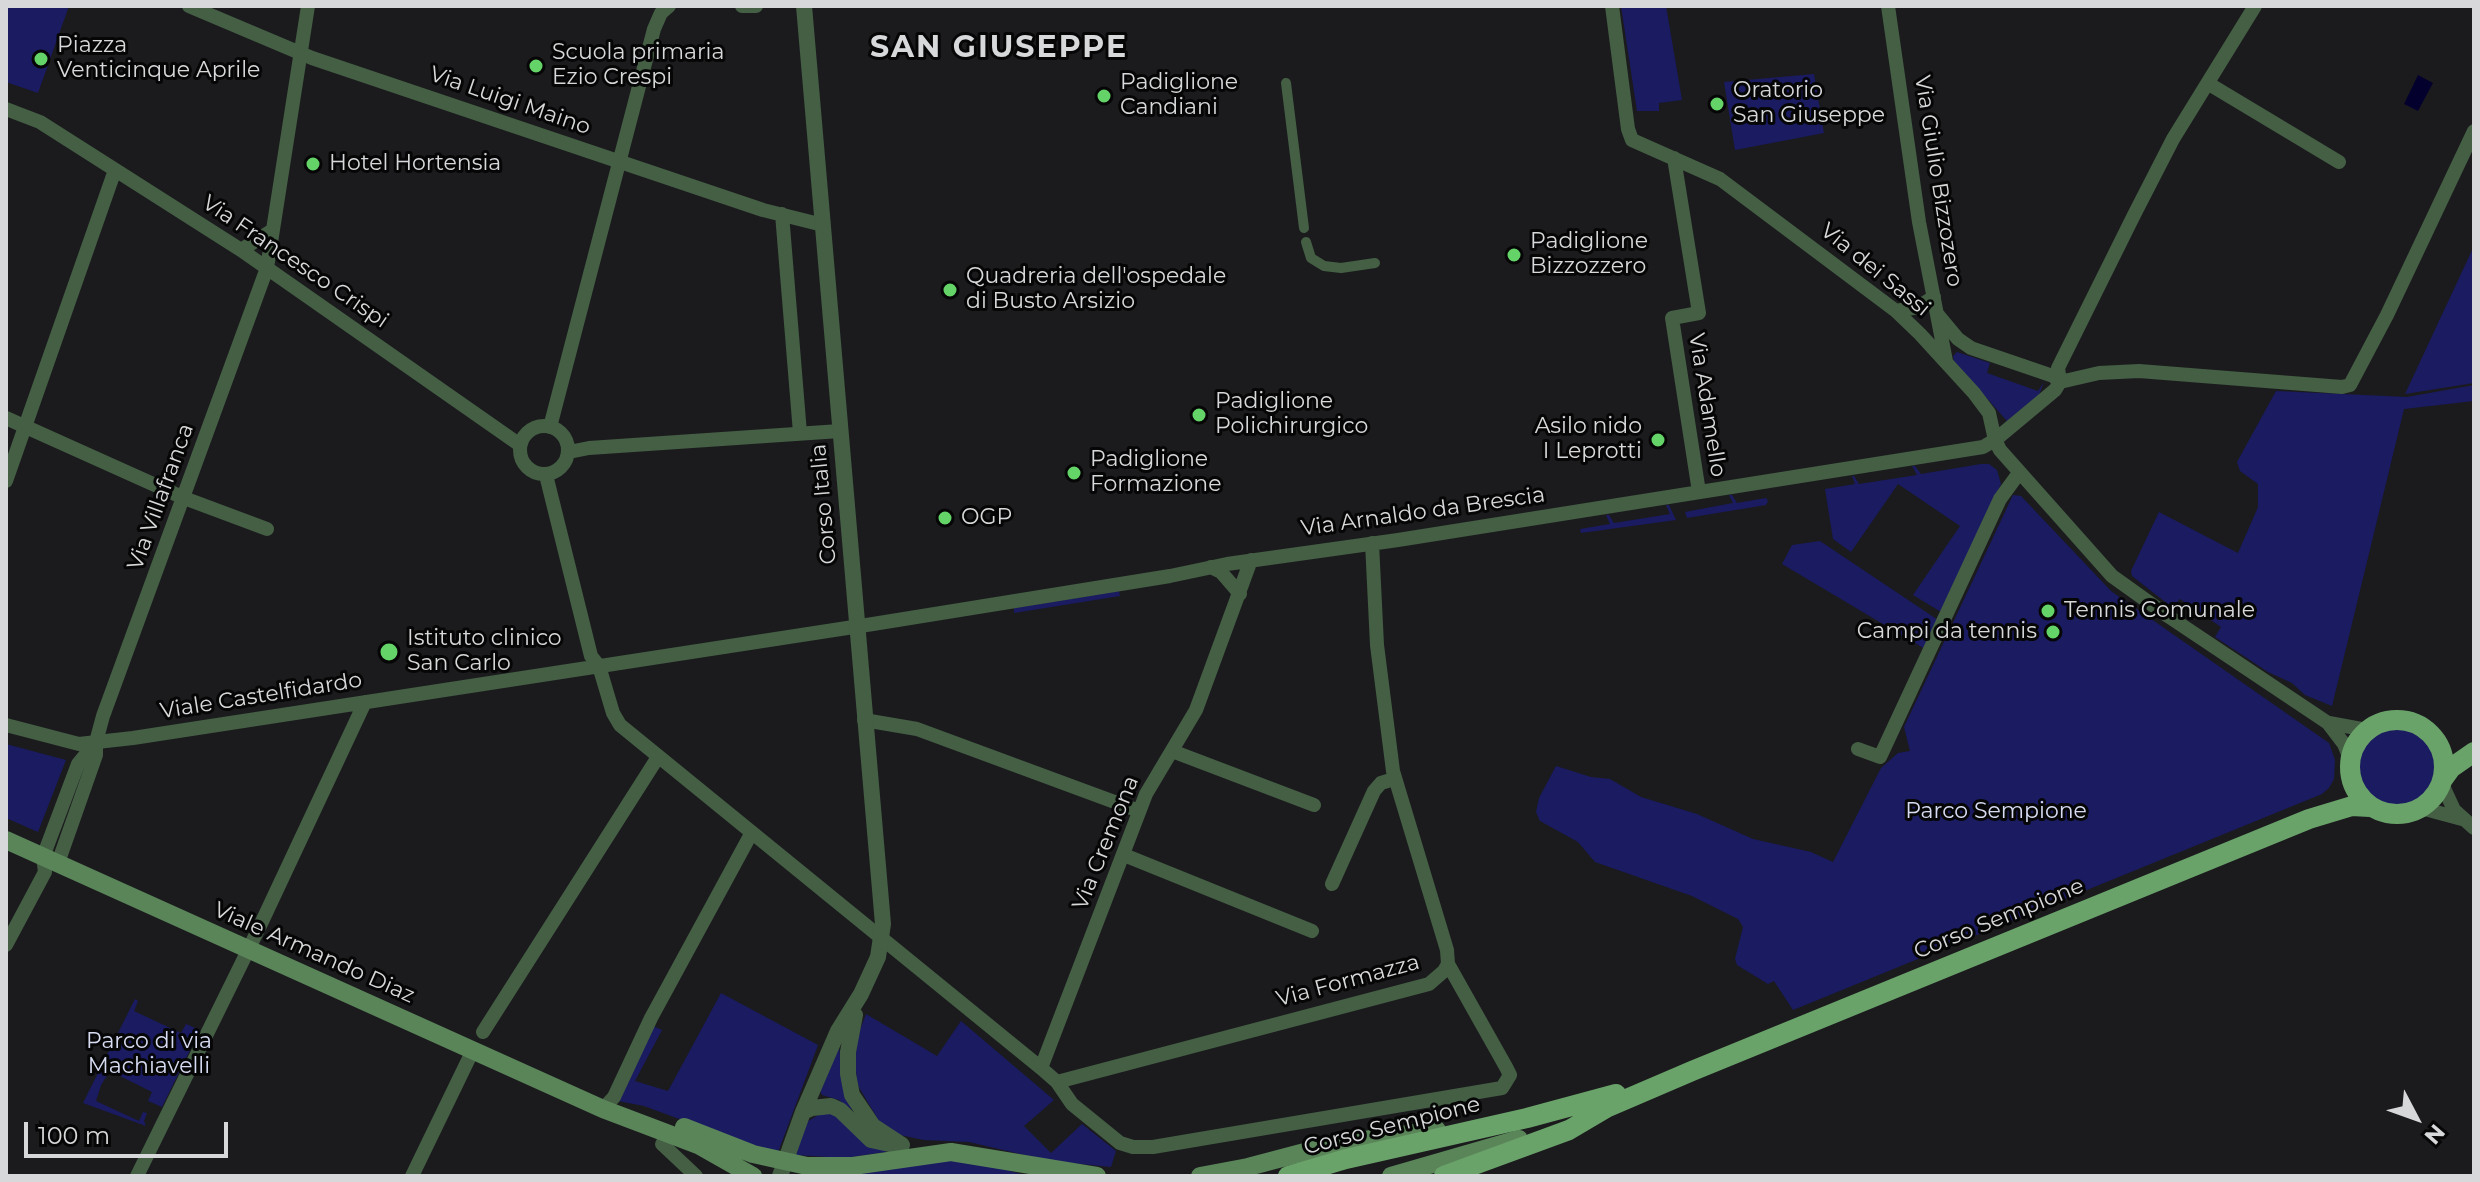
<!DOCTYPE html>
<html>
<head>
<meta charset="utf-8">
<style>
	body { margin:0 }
	#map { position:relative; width:2480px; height:1182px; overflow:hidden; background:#1b1b1e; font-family:Montserrat,sans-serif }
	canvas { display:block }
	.frame { position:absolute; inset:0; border:8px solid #d7d8da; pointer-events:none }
	.north { position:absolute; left:2376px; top:1078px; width:80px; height:80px; -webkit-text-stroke:6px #060607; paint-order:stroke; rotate:131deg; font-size:22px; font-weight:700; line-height:32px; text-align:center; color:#d7d8da }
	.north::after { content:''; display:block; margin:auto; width:28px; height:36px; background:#d7d8da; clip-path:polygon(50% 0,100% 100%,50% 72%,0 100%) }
	.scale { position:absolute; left:24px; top:1122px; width:204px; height:36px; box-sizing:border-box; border:4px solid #d7d8da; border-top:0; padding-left:10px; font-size:24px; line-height:28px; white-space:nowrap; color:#d7d8da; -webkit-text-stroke:6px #060607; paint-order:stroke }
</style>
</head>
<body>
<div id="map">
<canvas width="2480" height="1182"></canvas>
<div class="frame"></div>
<div class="north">N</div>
<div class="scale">100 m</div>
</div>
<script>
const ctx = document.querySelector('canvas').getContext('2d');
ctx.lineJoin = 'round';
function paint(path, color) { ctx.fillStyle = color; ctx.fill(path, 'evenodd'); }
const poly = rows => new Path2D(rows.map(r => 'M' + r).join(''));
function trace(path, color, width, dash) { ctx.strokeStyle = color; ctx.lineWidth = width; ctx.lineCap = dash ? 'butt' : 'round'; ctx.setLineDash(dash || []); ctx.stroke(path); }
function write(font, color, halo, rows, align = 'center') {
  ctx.font = font + ' Montserrat,sans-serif'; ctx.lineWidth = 6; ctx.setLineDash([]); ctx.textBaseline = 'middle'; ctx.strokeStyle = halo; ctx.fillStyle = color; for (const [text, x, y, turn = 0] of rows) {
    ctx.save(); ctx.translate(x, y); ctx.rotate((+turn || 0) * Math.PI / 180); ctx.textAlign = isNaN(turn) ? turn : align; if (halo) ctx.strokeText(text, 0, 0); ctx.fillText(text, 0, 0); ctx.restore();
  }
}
const green = poly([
	[6,6,69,6,38,93,6,82],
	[1621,6,1666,6,1682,100,1659,103,1659,111,1637,111],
	[1814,74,1824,133,1735,150,1724,82],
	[2474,246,2474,383,2405,394],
	[1957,352,1990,363,1987,373,2038,391,2044,382,2039,395,2007,421,1954,361,1953,356],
	[2474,385,2474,401,2404,409,2332,706,2305,695,2292,683,2268,672,2215,637,2221,627,2180,599,2173,608,2132,576,2131,571,2159,512,2238,553,2258,507,2258,484,2240,471,2237,462,2276,391,2407,397],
	[1981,464,1989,464,1997,470,2001,484,1941,612,1913,595,1960,526,1898,484,1851,552,1833,539,1825,489,1855,484,1852,476,1854,476,1859,484,1917,475,1912,466,1915,466,1921,474],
	[1729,495,1732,495,1737,503,1766,498,1768,501,1766,505,1687,518,1685,512,1733,503],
	[2013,495,2021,496,2111,591,2329,743,2335,760,2334,779,2329,788,2322,794,1793,1010,1774,981,1768,984,1737,965,1735,959,1743,927,1738,919,1692,896,1595,862,1578,842,1540,821,1536,812,1539,798,1556,766,1591,777,1610,779,1641,797,1697,814,1753,839,1811,852,1833,862,1881,768,1898,753,1910,751,1904,727],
	[1666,505,1669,505,1676,520,1581,533,1580,529,1610,524,1606,515,1609,515,1614,523,1670,514],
	[1820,541,1938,620,1925,649,1782,564,1792,545],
	[1119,591,1120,596,1014,613,1014,608],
	'2356 768a40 40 0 1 1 80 0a40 40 0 1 1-80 0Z',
	[6,744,66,760,38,832,6,818],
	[721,993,818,1045,777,1155,644,1106,618,1101,653,1026,662,1030,635,1081,668,1091],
	[135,999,138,1001,134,1011,181,1033,186,1024,200,1030,162,1107,148,1101,152,1092,110,1071,101,1085,96,1101,139,1121,143,1112,147,1113,144,1121,146,1126,83,1103],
	[866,1014,937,1056,961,1021,1054,1100,1024,1126,1051,1153,1082,1124,1116,1151,1111,1167,1050,1161,969,1142,924,1140,900,1135,879,1121,857,1084,855,1056,858,1035],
	[839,1047,843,1080,852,1110,839,1100,822,1095,820,1091],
	[826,1110,886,1150,886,1152,845,1158,795,1155,807,1122],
	[953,1160,996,1167,1027,1176,822,1176,811,1173]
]);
const water = poly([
	[2418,75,2433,83,2418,111,2404,104]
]);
const pedestrian = poly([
	[1286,83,1304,228],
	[1306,242,1311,258,1324,266,1341,268,1375,263]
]);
const minor = poly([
	[189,6,312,58,763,210,823,225],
	[742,6,756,6],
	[1612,6,1628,129,1632,140,1720,179,1896,311,1920,334,1974,393,1989,413,1995,440,2000,450,2112,576,2168,616,2328,723,2344,744,2350,759],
	[1888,6,1919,222,1946,361],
	[2209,84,2339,162],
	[6,109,40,122,241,250,520,445],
	[1674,158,1699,313,1672,318,1699,492],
	[782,214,800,433],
	[241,250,273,230],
	[1896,311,1918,307,1934,297],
	[1938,315,1958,339,1971,348,2053,376,2060,382],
	[2060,382,2099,373,2139,371,2342,387,2350,385,2387,315,2474,131],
	[2060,382,2058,368,2134,215,2173,139,2255,6],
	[6,418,184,498,267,529],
	'520 450a24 24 0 1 1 48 0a24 24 0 1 1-48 0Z',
	[550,427,654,29,661,13,669,6],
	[569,452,589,448,840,431],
	[546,475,591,656,599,666,613,713,620,725,1041,1068,1057,1082,1072,1104,1120,1143,1133,1147,1153,1147,1502,1088,1510,1075,1506,1067,1448,964],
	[6,481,115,170],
	[1211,567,1221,572,1240,594],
	[864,720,917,729,1139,811],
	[2329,723,2367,730],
	[6,725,79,744,133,738,873,624,1170,576,1227,564,1398,540,1983,447,1995,440,2055,390,2060,382],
	[1858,749,1880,757,2000,499,2019,473],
	[1172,751,1314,805],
	[2442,784,2454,810,2474,828],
	[2421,808,2462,819],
	[1124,855,1312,931],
	[58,863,96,755,96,742,103,716,267,268,308,6],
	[1332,884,1374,791,1381,783,1394,779],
	[6,945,45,872,43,857,78,764,96,742],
	[483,1032,658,757],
	[1041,1068,1146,794,1196,710,1251,560],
	[1057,1082,1429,984,1444,971,1448,964,1447,950,1393,771,1377,645,1372,543],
	[603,1109,614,1097,651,1018,751,834],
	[662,1144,696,1176],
	[137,1176,259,928,365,702],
	[412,1176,473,1050]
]);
const tertiary = poly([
	[855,1015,848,1052,848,1074,852,1095,873,1126,902,1145],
	[803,1112,812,1108,831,1106,840,1110,871,1140,894,1145],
	[780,1176,803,1112,838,1031,861,994,878,957,883,924,804,6]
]);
const secondary = poly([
	[6,840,603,1109,698,1145,753,1176],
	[684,1127,753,1154,807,1166,853,1166,951,1152,1097,1176],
	[1200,1176,1248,1167,1335,1144,1437,1130],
	[1391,1176,1519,1139]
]);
const primary = poly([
	'2350 767a47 47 0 1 1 94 0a47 47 0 1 1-94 0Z',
	[2443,779,2451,768,2474,752],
	[1288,1176,1346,1159,1527,1118,1616,1094],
	[1444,1176,1569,1130,1608,1107,1692,1071,2309,819,2352,806,2370,807]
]);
const markers = [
	[41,59,8,"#64d468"],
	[536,66,8,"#64d468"],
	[1104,96,8,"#64d468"],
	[1717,104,8,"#64d468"],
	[313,164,8,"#64d468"],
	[1514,255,8,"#64d468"],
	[950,290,8,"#64d468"],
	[1199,415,8,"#64d468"],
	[1658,440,8,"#64d468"],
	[1074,473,8,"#64d468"],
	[945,518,8,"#64d468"],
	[2048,611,8,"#64d468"],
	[2053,632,8,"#64d468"],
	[389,652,10,"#64d468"]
];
const poiNames = [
	["Piazza",57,46],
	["Venticinque Aprile",57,71],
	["Scuola primaria",552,53],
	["Ezio Crespi",552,78],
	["Padiglione",1120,83],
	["Candiani",1120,108],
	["Oratorio",1733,91],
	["San Giuseppe",1733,116],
	["Hotel Hortensia",329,164],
	["Padiglione",1530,242],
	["Bizzozzero",1530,267],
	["Quadreria dell'ospedale",966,277],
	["di Busto Arsizio",966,302],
	["Padiglione",1215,402],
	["Polichirurgico",1215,427],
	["Asilo nido",1642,427,"right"],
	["I Leprotti",1642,452,"right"],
	["Padiglione",1090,460],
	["Formazione",1090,485],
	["OGP",961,518],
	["Tennis Comunale",2064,611],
	["Campi da tennis",2037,632,"right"],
	["Istituto clinico",407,639],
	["San Carlo",407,664]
];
const streetNames = [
	["Via Luigi Maino",510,101,19],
	["Via Giulio Bizzozero",1938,181,81],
	["Via Francesco Crispi",295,262,34],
	["Via dei Sassi",1875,270,39],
	["Via Adamello",1707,405,81],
	["Via Villafranca",161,497,-70],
	["Corso Italia",824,504,-95],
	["Via Arnaldo da Brescia",1423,512,-8],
	["Viale Castelfidardo",261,696,-9],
	["Via Cremona",1106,843,-68],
	["Corso Sempione",1999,919,-22],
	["Viale Armando Diaz",314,953,24],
	["Via Formazza",1348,981,-15],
	["Corso Sempione",1392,1126,-14]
];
const parkNames = [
	["Parco Sempione",1996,812],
	["Parco di via",149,1042],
	["Machiavelli",149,1067]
];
const districtNames = [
	["SAN GIUSEPPE",999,48]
];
paint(green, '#1a1b60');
paint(water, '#04002d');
trace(pedestrian, '#445f44', 10);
trace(minor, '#445f44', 14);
trace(tertiary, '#445f44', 16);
trace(secondary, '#5a8559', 18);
trace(primary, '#6aa36a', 20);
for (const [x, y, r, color] of markers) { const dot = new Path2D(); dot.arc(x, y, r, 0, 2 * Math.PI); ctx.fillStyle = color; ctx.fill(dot); trace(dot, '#060607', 3); }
write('22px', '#d7d8da', '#060607', poiNames, 'left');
write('22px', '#d7d8da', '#060607', streetNames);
write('22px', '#d7dcf2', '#060607', parkNames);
ctx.letterSpacing = '2px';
write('bold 30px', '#d7d8da', '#060607', districtNames);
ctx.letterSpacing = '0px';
</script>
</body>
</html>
